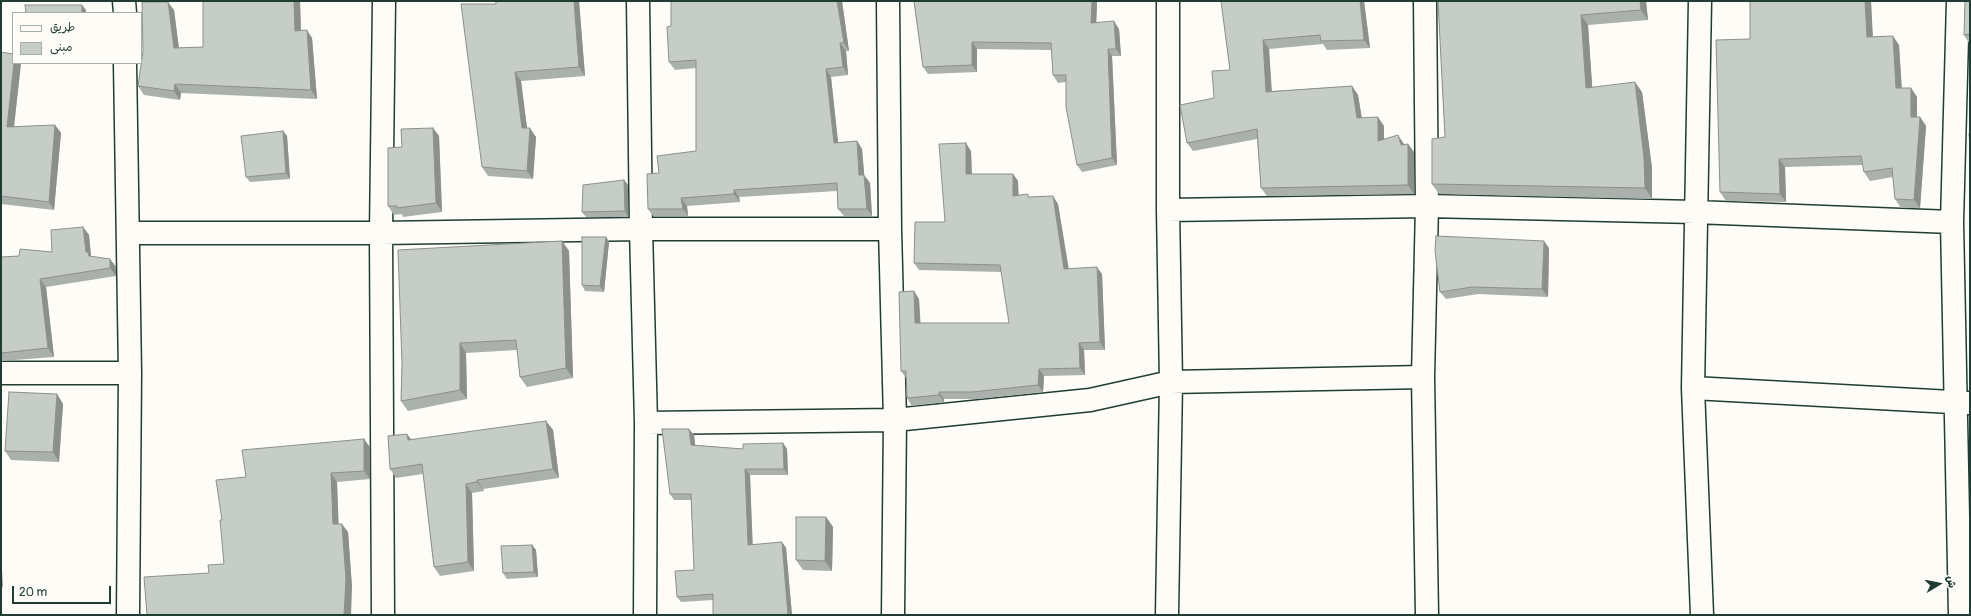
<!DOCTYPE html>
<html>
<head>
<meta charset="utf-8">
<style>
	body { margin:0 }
	#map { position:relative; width:1971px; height:616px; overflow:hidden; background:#fdfcf7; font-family:Pangolin,"Playpen Sans Arabic",sans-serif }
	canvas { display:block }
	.frame { position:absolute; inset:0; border:2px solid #1f3d34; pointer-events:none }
	.legend { position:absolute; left:12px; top:12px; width:130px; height:52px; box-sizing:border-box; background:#fdfcf7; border:1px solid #a4b0a9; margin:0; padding:5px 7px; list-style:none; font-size:12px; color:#1f3d34 }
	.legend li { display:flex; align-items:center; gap:8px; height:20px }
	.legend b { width:20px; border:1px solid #a4b0a9 }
	.north { position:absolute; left:1919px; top:564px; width:40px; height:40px; -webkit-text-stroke:3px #fdfcf7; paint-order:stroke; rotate:80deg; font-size:11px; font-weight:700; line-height:16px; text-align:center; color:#1f3d34 }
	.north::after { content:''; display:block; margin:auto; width:14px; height:18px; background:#1f3d34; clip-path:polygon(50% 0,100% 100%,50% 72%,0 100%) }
	.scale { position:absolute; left:12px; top:586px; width:99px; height:18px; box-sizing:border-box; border:2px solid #1f3d34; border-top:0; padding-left:5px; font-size:12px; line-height:14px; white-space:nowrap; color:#1f3d34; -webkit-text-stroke:3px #fdfcf7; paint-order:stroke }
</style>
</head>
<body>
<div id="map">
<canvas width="1971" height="616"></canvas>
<div class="frame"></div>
<ul class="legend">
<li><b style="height:5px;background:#fdfcf7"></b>طريق</li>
<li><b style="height:11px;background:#c6cdc7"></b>مبنى</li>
</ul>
<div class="north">ش</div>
<div class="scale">20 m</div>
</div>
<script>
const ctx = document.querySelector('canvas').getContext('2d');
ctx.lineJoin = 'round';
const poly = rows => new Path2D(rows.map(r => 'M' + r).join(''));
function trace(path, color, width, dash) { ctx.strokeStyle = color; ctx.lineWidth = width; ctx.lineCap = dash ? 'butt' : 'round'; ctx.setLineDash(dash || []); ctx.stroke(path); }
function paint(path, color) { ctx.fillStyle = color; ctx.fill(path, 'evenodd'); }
const street = poly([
	[124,1,125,13],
	[638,1,641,229,646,423,645,615],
	[888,1,890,229,895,420,893,615],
	[1425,1,1427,206,1423,377,1427,615],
	[1700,1,1693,388,1702,615],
	[1958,1,1952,222,1960,615],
	[125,63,130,373,128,615],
	[1168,210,1427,206,1695,212,1952,222],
	[128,233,381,233,641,229,890,229],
	[1,373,130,373],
	[1693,388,1970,403],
	[646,423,895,420,1090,400,1171,382,1423,377],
	[383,615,381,233,384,1],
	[1167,615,1171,382,1168,210,1168,1]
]);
const wall = poly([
	[203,1,300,1,301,30,312,38,317,99,181,93,180,100,144,95,138,86,174,10,179,48,203,47],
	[496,1,579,1,585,76,521,81,527,128,536,137,533,179,488,176,482,167],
	[842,1,849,51,846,51,848,75,831,77,838,143,857,141,862,149,864,175,870,183,872,216,844,216,838,209,837,191,739,197,740,202,687,206,688,216,653,216,648,209,659,173,696,151,696,68,675,70,669,62],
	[914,1,1096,1,1097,3,1096,23,1119,29,1121,56,1112,56,1117,165,1082,172,1077,165,1066,82,1058,83,1053,75,1052,50,977,49,977,72,928,74,923,67],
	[1221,1,1364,1,1370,48,1327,50,1323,44,1269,49,1272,91,1352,86,1358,95,1362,118,1384,126,1384,139,1404,144,1408,144,1414,152,1414,194,1267,196,1261,188,1257,139,1193,151,1187,143,1230,70],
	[1438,1,1646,1,1648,20,1588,25,1592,87,1642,92,1652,168,1652,199,1439,194,1432,184,1445,137],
	[1750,1,1871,1,1873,37,1899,45,1902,88,1911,88,1917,97,1917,117,1920,117,1926,126,1920,208,1901,208,1895,199,1893,177,1870,181,1864,172,1863,165,1785,167,1786,202,1726,201,1720,192,1750,39],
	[1970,1,1970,43,1969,43,1964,35],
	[1,52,13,63,21,63,14,127,55,125,61,133,54,210,1,204],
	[433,128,439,136,442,212,403,217,402,214,394,215,388,206,402,147],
	[283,131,287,136,290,179,250,182,246,177],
	[971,151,972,174,1013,174,1018,181,1018,195,1030,197,1058,204,1068,269,1102,274,1105,350,1084,350,1085,375,1044,376,1043,392,977,399,944,399,944,402,912,406,907,398,906,378,901,371,919,299,920,323,1009,323,1002,272,919,270,914,263,945,222],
	[624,180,628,185,628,217,586,217,582,212],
	[83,227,89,235,91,257,110,259,116,267,116,276,46,287,54,357,1,361,1,257,19,256,52,252],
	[606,237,609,242,604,292,585,291,582,285],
	[562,241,569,251,573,378,527,387,520,377,517,350,466,353,467,399,408,411,401,401,402,364],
	[1549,248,1548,297,1478,294,1446,299,1440,292],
	[57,394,63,404,59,462,11,460,5,451],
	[546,421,553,430,559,478,483,489,484,491,472,493,474,571,440,576,434,567,423,474,396,478,390,469,411,440],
	[694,435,695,445,743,449,783,443,787,449,788,475,750,475,752,545,782,542,786,548,792,615,713,615,713,600,681,602,677,597,694,570,691,500,674,500,670,494],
	[370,447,370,479,337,482,338,524,348,532,352,587,209,573,224,564,222,520,246,477],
	[826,517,833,527,832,571,803,570,796,560],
	[532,545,536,550,538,577,507,579,503,573]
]);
const shadedWall = poly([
	[294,1,300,1,301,39,295,31],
	[574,1,579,1,585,76,579,67],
	[837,1,842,1,849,51,844,43],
	[1092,1,1096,1,1097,3,1096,30,1091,23],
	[1360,1,1364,1,1370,48,1364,40],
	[1640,1,1646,1,1648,20,1641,10],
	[1865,1,1871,1,1873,46,1867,37],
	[168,2,174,10,180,57,174,48],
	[82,5,86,10,86,13,82,13],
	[1581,15,1588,25,1593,98,1586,88],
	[1114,21,1119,29,1121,56,1116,49],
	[307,30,312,38,317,99,311,90],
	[1893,36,1899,45,1902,97,1896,88],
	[1263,40,1269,49,1272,100,1266,92],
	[972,42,977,49,977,72,972,65],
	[840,43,846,51,848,75,843,67],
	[1108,49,1112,56,1117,165,1112,158],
	[14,63,21,63,13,135,7,127],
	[826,69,831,77,839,151,834,143],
	[515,72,521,81,528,136,522,128],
	[1635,82,1642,92,1652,168,1652,199,1645,188],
	[175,84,181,93,180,100,174,91],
	[1352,86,1358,95,1363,126,1357,118],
	[1911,88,1917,97,1917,125,1911,117],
	[1378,117,1384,126,1384,149,1378,141],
	[1920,117,1926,126,1920,208,1914,200],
	[55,125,61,133,54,210,49,202],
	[433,128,439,136,442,212,436,203],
	[530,128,536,137,533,179,527,171],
	[283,131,287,136,290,179,286,173],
	[1398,135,1404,144,1406,153,1401,145],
	[857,141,862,149,865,183,859,175],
	[966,143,971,151,972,182,966,174],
	[1408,144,1414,152,1414,194,1408,185],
	[1779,159,1785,167,1786,202,1780,194],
	[1013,174,1018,181,1019,203,1013,196],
	[864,175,870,183,872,216,867,209],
	[624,180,628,185,628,217,625,211],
	[734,190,739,197,740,202,734,194],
	[1053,196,1058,204,1070,276,1064,269],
	[681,198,687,206,688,216,683,209],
	[83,227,89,235,91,257,95,265,86,252],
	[606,237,609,242,604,292,600,286],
	[562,241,569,251,573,378,566,368],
	[1544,241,1549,248,1548,297,1542,289],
	[110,259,116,267,116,276,110,268],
	[1097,267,1102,274,1105,350,1100,342],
	[40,279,46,287,54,357,48,348],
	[914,291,919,299,921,331,915,323],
	[460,343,466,353,467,399,460,390],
	[1079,343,1084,350,1085,375,1080,368],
	[1039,369,1044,376,1043,392,1038,385],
	[939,392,944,399,944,402,939,395],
	[57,394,63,404,59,462,53,452],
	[546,421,553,430,559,478,553,469],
	[689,429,694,435,696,451,691,445],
	[407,434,414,443,408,440],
	[364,439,370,447,370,479,364,471],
	[783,443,787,449,788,475,784,469],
	[745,469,750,475,753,551,748,545],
	[331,473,337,482,339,533,333,524],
	[477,480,483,489,484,491,477,482],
	[466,484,472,493,474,571,468,562],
	[826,517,833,527,832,571,825,561],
	[342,524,348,532,352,587,351,615,344,615],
	[782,542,786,548,792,615,788,615],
	[532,545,536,550,538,577,534,572],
	[1,552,3,588,1,584]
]);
const building = poly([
	[203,1,294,1,295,31,307,30,311,90,175,84,174,91,138,86,143,51,142,2,168,2,174,48,203,47,203,1],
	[496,1,574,1,579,67,515,72,522,128,530,128,527,171,482,167,461,4,496,4,496,1],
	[671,1,837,1,844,43,840,43,843,67,826,69,834,143,857,141,859,175,864,175,867,209,838,209,837,183,734,190,734,194,681,198,683,209,648,209,647,174,659,173,657,156,696,151,696,60,669,62,667,27,671,26,671,1],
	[914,1,1092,1,1091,23,1114,21,1116,49,1108,49,1112,158,1077,165,1066,107,1066,75,1053,75,1051,43,972,42,972,65,923,67,914,1],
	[1221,1,1360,1,1364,40,1321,41,1320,35,1263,40,1266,92,1352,86,1357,118,1378,117,1378,141,1398,135,1401,145,1408,144,1408,185,1261,188,1257,129,1187,143,1180,105,1214,98,1212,71,1230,70,1221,1],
	[1438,1,1640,1,1641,10,1581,15,1586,88,1635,82,1644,158,1645,188,1432,184,1432,139,1445,137,1438,1],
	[1750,1,1865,1,1867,37,1893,36,1896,88,1911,88,1911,117,1920,117,1914,200,1895,199,1892,168,1864,172,1861,156,1779,159,1780,194,1720,192,1716,40,1750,39,1750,1],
	[1965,1,1970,1,1970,34,1964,35,1965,1],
	[25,5,82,5,82,13,26,13,25,5],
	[1,52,13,54,13,63,14,63,7,127,55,125,49,202,1,196,1,52],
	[433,128,436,203,397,208,397,206,388,206,388,148,402,147,401,129,433,128],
	[283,131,286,173,246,177,241,136,283,131],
	[1969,134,1970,134,1970,146,1969,134],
	[966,143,966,174,1013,174,1013,196,1028,194,1028,197,1053,196,1064,269,1097,267,1100,342,1079,343,1080,368,1039,369,1038,385,972,392,939,392,939,395,907,398,906,371,901,371,899,292,914,291,915,323,1009,323,1000,265,914,263,915,222,945,222,939,144,966,143],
	[624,180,625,211,582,212,583,185,624,180],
	[83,227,86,252,88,252,89,256,110,259,110,268,40,279,48,348,1,353,1,257,19,256,20,249,52,252,51,230,83,227],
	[1436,236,1544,241,1542,289,1472,287,1440,292,1435,251,1436,236],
	[582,237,606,237,600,286,582,285,582,237],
	[562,241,566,368,520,377,516,340,460,343,460,390,401,401,402,364,398,250,562,241],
	[9,392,57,394,53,452,5,451,9,392],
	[546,421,553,469,477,480,477,482,466,484,468,562,434,567,422,464,390,469,388,436,407,434,408,440,546,421],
	[662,429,689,429,691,445,743,449,743,444,783,443,784,469,745,469,748,545,782,542,788,615,713,615,713,594,677,597,675,571,694,570,691,494,670,494,662,429],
	[364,439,364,471,331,473,333,524,342,524,346,579,344,615,147,615,144,577,209,573,208,565,224,564,220,520,222,520,216,480,246,477,242,450,364,439],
	[796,517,826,517,825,561,796,560,796,517],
	[532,545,534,572,503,573,501,546,532,545]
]);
trace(street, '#1f3d34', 25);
trace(street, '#fdfcf7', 22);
paint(wall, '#aab0ab');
paint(shadedWall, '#8b908b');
paint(building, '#c6cdc7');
trace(building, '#8b908b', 1);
</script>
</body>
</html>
